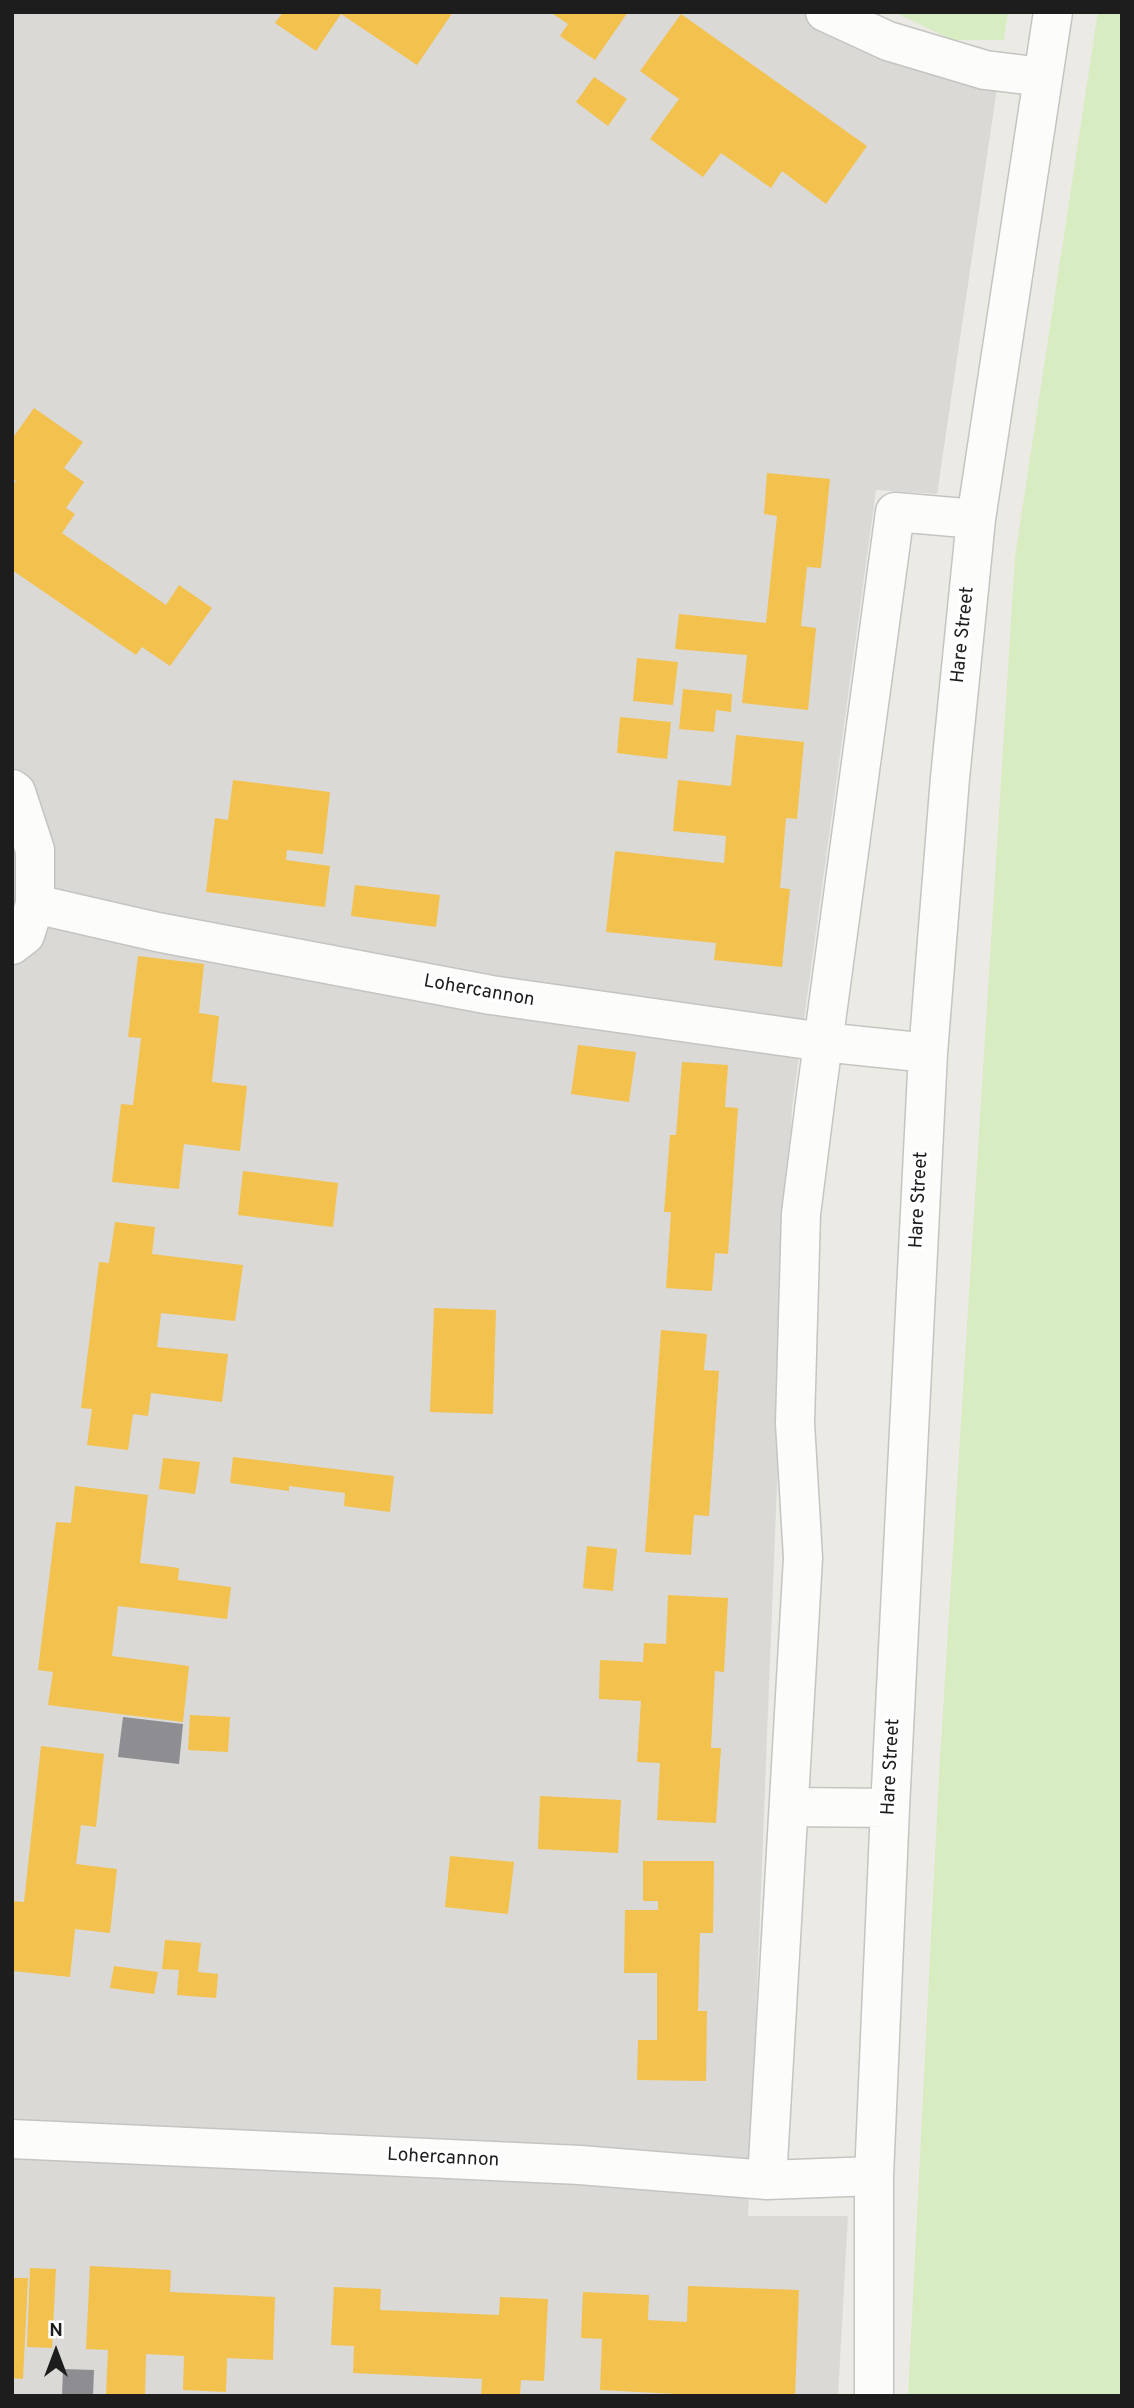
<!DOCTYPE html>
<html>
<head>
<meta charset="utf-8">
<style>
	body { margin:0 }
	#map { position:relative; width:1134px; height:2408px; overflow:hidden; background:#eceae4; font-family:Overpass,sans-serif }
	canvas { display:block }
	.frame { position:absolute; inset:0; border:14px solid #1d1d1d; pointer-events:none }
	.north { position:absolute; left:21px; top:2317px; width:70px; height:70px; -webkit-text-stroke:5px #fff; paint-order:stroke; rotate:0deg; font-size:19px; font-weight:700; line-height:28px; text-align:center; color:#1d1d1d }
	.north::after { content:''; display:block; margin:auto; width:24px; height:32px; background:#1d1d1d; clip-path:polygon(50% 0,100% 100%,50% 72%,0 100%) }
</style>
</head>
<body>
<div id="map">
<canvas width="1134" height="2408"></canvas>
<div class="frame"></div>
<div class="north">N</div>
</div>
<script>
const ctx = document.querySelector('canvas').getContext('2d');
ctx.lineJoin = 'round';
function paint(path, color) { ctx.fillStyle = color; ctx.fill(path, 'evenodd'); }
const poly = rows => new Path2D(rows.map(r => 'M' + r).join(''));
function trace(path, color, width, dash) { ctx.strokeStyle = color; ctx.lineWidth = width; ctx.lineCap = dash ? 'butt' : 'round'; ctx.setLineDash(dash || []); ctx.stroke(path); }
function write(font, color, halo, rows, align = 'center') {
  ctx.font = font + ' Overpass,sans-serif'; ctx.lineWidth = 7; ctx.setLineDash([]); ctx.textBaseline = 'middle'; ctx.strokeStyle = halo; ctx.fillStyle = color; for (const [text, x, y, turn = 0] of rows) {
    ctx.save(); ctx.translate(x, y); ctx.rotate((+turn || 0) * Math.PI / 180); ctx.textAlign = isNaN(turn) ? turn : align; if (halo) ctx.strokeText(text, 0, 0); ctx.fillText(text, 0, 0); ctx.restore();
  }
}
const residential = poly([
	[12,12,854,12,997,88,937,494,876,490,792,1108,748,2216,848,2216,838,2396,12,2396]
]);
const grass = poly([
	[894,12,1008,12,1004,40,953,40],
	[1098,12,1122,12,1122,2396,908,2396,939,1776,1015,557]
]);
const homes = poly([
	[283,12,453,12,417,65,341,14,316,51,275,23],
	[550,12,628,12,595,60,560,36,568,24],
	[681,14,867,146,826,204,782,171,771,188,721,153,703,177,650,139,679,99,640,71],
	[594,77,627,99,608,126,576,102],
	[34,408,83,442,64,468,84,482,66,508,75,514,62,533,166,605,179,585,212,608,170,666,142,647,136,655,12,570,12,486,16,481,12,479,12,439],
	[767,473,830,479,821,568,807,567,801,626,816,628,808,710,742,703,747,655,675,649,679,614,766,623,777,516,764,514],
	[637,658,678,662,673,705,633,701],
	[683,689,732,694,731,712,716,710,714,732,679,729],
	[620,717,671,722,667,759,617,753],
	[736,735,804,742,797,819,786,818,783,854,780,888,790,889,782,967,714,960,716,943,606,932,615,851,724,863,726,836,673,831,678,780,731,786],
	[233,780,330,792,323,854,287,850,286,860,330,866,325,907,206,892,215,818,228,820],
	[355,885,440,895,436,927,351,916],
	[138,956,204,964,199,1013,219,1016,212,1082,247,1086,240,1151,184,1144,179,1189,112,1182,121,1104,133,1105,141,1038,128,1037],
	[578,1045,636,1052,629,1102,571,1094],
	[682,1062,728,1065,725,1107,738,1108,728,1254,715,1253,712,1291,666,1288,671,1212,664,1212,670,1135,676,1135],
	[243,1171,338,1183,333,1227,238,1215],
	[115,1222,155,1227,152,1254,243,1265,235,1321,161,1313,157,1347,228,1354,222,1402,151,1393,148,1416,133,1414,128,1450,87,1445,92,1409,81,1408,99,1262,109,1263],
	[434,1308,496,1310,493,1414,430,1412],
	[661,1330,707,1334,704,1370,719,1371,709,1516,694,1515,691,1555,645,1552],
	[233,1457,394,1476,390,1512,344,1506,345,1493,289,1486,289,1491,230,1483],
	[163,1458,200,1462,195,1494,159,1489],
	[75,1486,148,1495,140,1563,179,1568,178,1580,231,1587,227,1619,118,1606,112,1656,189,1666,183,1722,48,1705,53,1672,38,1670,56,1522,71,1523],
	[587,1546,617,1549,613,1591,583,1588],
	[668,1595,728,1598,724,1672,715,1671,711,1748,721,1748,716,1823,657,1820,660,1763,637,1762,641,1701,599,1699,600,1660,643,1662,644,1643,666,1644],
	[190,1715,230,1717,228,1752,188,1750],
	[41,1746,104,1754,96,1827,81,1825,76,1864,117,1869,110,1933,75,1929,70,1977,12,1971,12,1901,24,1902],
	[540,1796,621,1800,618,1853,538,1849],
	[450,1856,514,1862,508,1914,445,1907],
	[643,1861,714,1861,713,1933,700,1933,698,2011,707,2011,706,2081,637,2080,638,2040,657,2040,657,1973,624,1973,625,1910,658,1910,658,1901,643,1901],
	[165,1940,201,1943,198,1972,218,1974,216,1998,177,1995,179,1970,162,1969],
	[114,1966,158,1972,154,1994,110,1988],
	[90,2266,171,2270,170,2292,275,2297,273,2360,227,2358,226,2392,183,2390,184,2356,146,2354,145,2396,106,2394,108,2350,86,2349],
	[30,2268,56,2269,52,2348,27,2347],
	[12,2278,28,2278,23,2379,12,2378],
	[688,2286,799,2290,795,2396,714,2396,600,2390,602,2339,581,2338,583,2292,649,2295,648,2320,687,2322],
	[334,2287,381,2289,380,2310,499,2315,500,2297,548,2299,544,2381,521,2380,520,2396,481,2396,482,2379,353,2373,354,2346,331,2345]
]);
const industry = poly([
	[123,1717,183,1724,179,1764,118,1757],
	[63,2369,94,2370,93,2396,62,2396]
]);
const minor = poly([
	[825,12,888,41,985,70,1043,77],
	[12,789,16,792,35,850,35,904,25,935,12,945],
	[35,904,157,932,491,995,823,1042,928,1053],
	[789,1807,890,1808],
	[12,2139,580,2165,767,2180,874,2176],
	[767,2180,803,1558,795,1423,801,1214,816,1095,895,512,976,519],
	[874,2396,874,2176,890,1808,928,1053,950,778,976,519,1053,12]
]);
const streetNames = [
	["Hare Street",964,635,-84],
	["Lohercannon",479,992,10],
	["Hare Street",920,1200,-87],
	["Hare Street",892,1767,-87],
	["Lohercannon",443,2159,3]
];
paint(residential, '#dbd9d6');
paint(grass, '#d7ecc0');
paint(homes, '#f2c14e');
paint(industry, '#8d8d92');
trace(minor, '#c4c4c1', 41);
trace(minor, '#fcfcfb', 38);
write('19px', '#1d1d1d', '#fff', streetNames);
</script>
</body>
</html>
